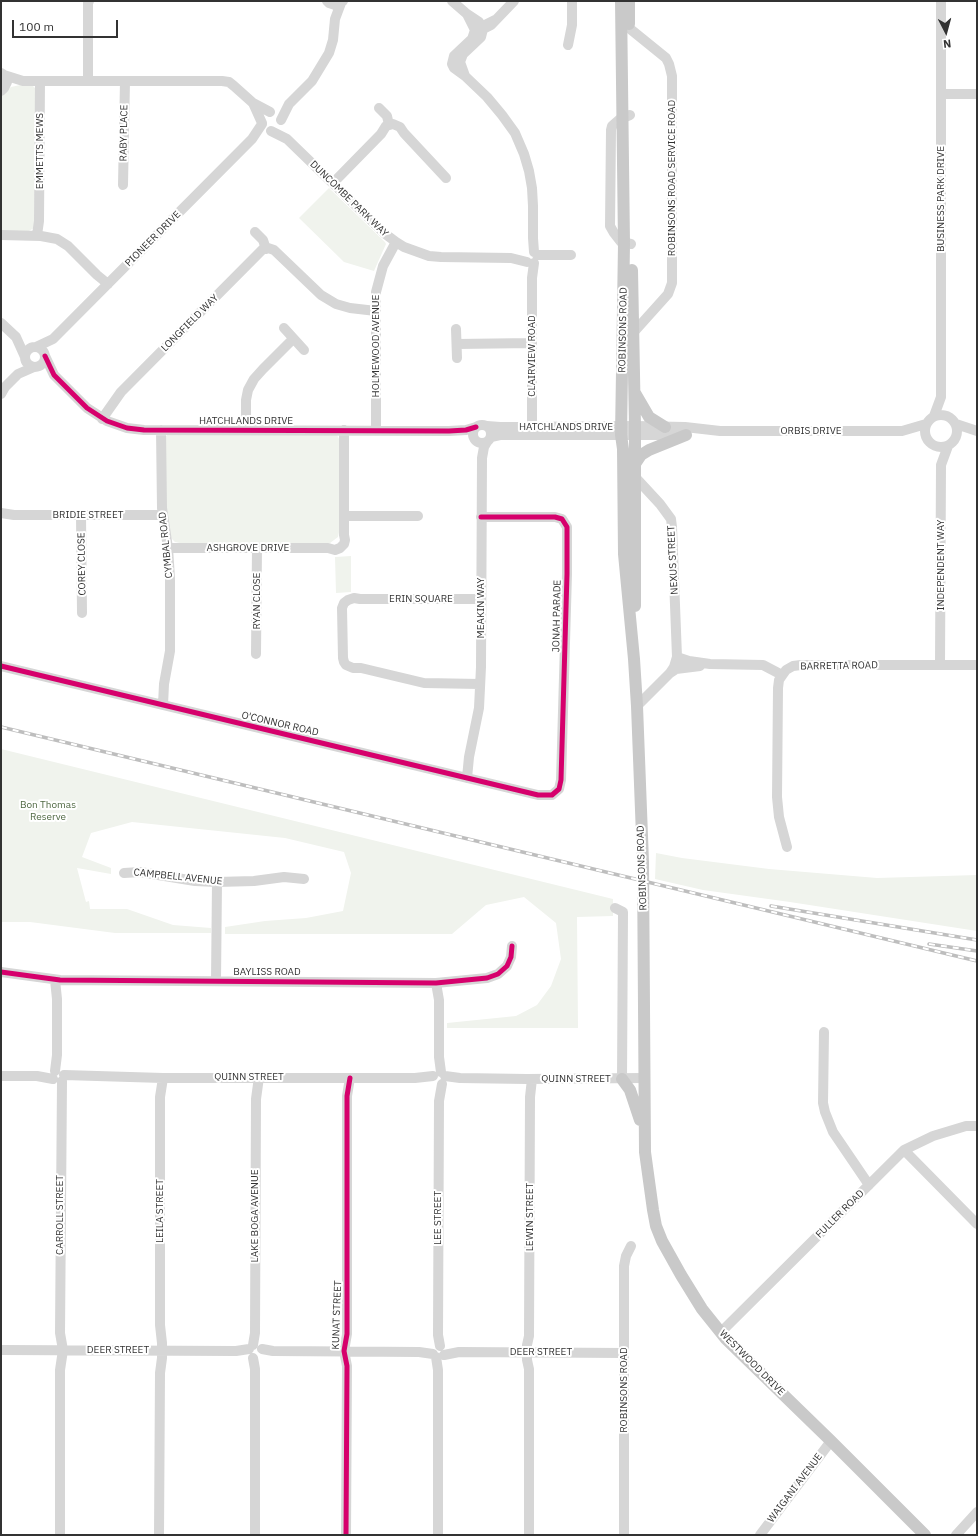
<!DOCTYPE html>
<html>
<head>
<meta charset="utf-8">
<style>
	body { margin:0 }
	#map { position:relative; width:978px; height:1536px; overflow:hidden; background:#fff; font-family:"IBM Plex Sans",sans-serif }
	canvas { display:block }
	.frame { position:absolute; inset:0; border:2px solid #323232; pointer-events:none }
	.north { position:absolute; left:926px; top:12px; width:40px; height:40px; -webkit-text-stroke:3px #fff; paint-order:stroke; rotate:174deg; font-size:11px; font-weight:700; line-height:16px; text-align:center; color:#323232 }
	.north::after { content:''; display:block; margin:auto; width:14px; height:18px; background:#323232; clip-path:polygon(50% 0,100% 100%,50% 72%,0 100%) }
	.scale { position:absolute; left:12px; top:20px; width:106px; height:18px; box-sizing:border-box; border:2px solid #323232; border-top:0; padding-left:5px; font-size:12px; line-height:14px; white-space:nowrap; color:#323232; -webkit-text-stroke:3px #fff; paint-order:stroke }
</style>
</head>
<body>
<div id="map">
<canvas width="978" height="1536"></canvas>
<div class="frame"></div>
<div class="north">N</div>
<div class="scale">100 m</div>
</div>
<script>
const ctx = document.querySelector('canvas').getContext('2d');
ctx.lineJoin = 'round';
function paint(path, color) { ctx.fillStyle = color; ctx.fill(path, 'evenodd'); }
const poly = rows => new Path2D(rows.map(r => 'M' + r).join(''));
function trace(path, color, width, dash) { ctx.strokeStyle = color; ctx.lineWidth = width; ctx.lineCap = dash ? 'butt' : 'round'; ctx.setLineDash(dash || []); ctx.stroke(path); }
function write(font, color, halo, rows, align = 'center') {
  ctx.font = font + ' "IBM Plex Sans",sans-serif'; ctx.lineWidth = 4; ctx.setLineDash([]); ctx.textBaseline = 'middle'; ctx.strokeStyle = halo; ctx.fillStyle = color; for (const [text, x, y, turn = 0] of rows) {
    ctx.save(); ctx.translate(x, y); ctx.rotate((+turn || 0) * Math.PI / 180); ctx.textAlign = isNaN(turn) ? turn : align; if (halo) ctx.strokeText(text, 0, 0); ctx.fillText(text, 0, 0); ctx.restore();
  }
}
const green = poly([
	[25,84,32,85,35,88,36,92,34,228,27,232,1,232,1,94,11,87],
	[329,188,385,242,386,244,374,271,344,262,299,218],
	[170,433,337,435,339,439,339,532,338,537,330,543,180,543,175,542,172,539,170,534,166,506,166,436],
	[351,556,351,592,336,593,335,557],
	[1,749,613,899,613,916,577,917,578,1028,447,1028,447,1023,516,1016,537,1005,551,986,561,959,556,923,524,897,486,905,452,934,225,934,225,927,265,921,306,918,343,911,351,873,344,852,285,838,132,822,91,833,82,857,111,868,111,874,77,868,86,902,89,901,90,909,127,909,173,925,211,928,211,933,115,933,30,922,1,922],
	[656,853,682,858,769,869,877,878,977,875,977,931,790,902,703,890,655,879]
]);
const minor = poly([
	[327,1,329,3,335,5,343,1],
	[452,1,467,14,475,30,483,29,479,22,467,14],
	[495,20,475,30,472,39,454,56,452,64,454,68,465,76,487,97,502,115,515,133,524,154,529,171,532,188,533,206,533,238,534,252],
	[629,28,666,58,669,64,672,76,672,283,668,294,633,333],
	[568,45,572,25,572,1],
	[1,73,4,75,7,82,4,88,1,91],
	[4,75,23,81,222,81,229,82,234,86,253,103,270,112],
	[465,76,460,62,463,54,481,37,483,29,491,25,514,1],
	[88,81,88,3,89,1],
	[941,94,977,94],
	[253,103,262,123],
	[379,108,387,116,389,125],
	[630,115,620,119,612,126,611,130,610,226,614,233,621,242,631,244],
	[281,120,289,104,312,81,329,53,333,40,335,19,341,3],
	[271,131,287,139,384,233,396,242,404,247,429,256,441,257,511,258,527,262],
	[333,183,381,134,386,126,393,124,400,127,404,133,446,178],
	[123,185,125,81],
	[255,232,263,240,266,249],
	[1,235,41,236,57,239,68,246,97,275,108,284],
	[37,235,39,221,40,81],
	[537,255,571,255],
	[1,323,16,337,25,357],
	[284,328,304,350],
	[456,329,457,358],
	[457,344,532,343],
	[36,347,53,339,252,139,262,124],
	'25 357a10 10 0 1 1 20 0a10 10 0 1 1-20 0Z',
	[45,356,54,375,87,408,107,421,127,428,144,430,449,431,466,430,476,427],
	[1,394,5,387,18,374,34,367],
	'925 431a16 16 0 1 1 32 0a16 16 0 1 1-32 0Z',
	[934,416,941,397,941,1],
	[102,419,121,392,263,249,268,248,274,250,321,295,336,304,350,308,376,311],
	[956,424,977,431],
	'473 434a9 9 0 1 1 18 0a9 9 0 1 1-18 0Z',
	[487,426,500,427,635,426,685,427,720,431,902,431,926,424],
	[161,430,162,508,168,548,170,578,170,651,164,684,163,705],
	[246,430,246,400,248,390,254,379,263,369,293,339],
	[376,431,376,292,383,266,396,242],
	[532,433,532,278,534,263],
	[491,437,500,435,683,435],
	[635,477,660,504,671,519,672,527,677,657,674,667,670,673,637,706],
	[1,513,14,515,163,515],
	[81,515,82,613],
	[344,516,418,516],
	[168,548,328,548,335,550,340,548,344,544,345,540,344,535,344,430],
	[256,654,257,548],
	[677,657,689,661,710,664,763,665,782,675],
	[940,665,941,465,948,446],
	[1,666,538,795,552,795,559,789,561,780,567,574,567,527,562,519,555,517,481,517],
	[670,673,676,669,700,666],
	[480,684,424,683,361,668,353,668,346,665,344,662,343,658,342,608,344,603,348,600,354,598,360,599,481,599],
	[467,778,469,757,479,708,481,667,482,458,484,447,487,442],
	[787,847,779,817,777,797,778,688,779,680,786,670,793,666,801,665,977,665],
	[124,873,140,872,195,881,217,882,254,881,284,877,304,879],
	[615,908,623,912,622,1079],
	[1,972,60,980,436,983,487,978,498,974,507,966,511,957,512,946],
	[55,980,57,999,57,1055,55,1071],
	[216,981,217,882],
	[436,983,439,1000,439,1057,441,1072],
	[824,1032,823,1103,825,1112,833,1132,869,1185],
	[64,1075,163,1078,415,1078,433,1076],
	[1,1076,37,1076,53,1079],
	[445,1076,460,1078,527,1079,644,1078],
	[904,1150,977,1224],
	[721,1332,904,1150,933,1136,966,1126,977,1126],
	[253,1345,255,1333,256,1099,259,1077],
	[440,1346,438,1335,439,1101,442,1084],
	[262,1349,273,1351,419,1352,433,1354],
	[1,1350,236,1351,249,1349],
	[444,1355,459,1352,624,1353],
	[436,1357,438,1370,438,1535],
	[253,1358,255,1369,255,1535],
	[60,1535,60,1370,63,1350,60,1333,62,1081],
	[159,1535,160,1373,162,1358,162,1343,160,1325,160,1097,163,1078],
	[346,1535,347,1366,344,1351,347,1334,347,1096,350,1078],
	[529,1535,529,1369,527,1360,527,1345,529,1336,530,1097,532,1079],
	[624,1535,624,1266,626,1256,631,1246],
	[760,1535,831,1441],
	[956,1535,977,1512]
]);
const major = poly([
	[621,1,624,244,621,435,623,449,624,554,634,659,637,706,643,862,645,1152,653,1210,656,1226,662,1241,681,1275,702,1309,726,1339,831,1441,925,1535],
	[629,1,629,24],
	[632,270,635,426,635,606],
	[635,393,649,417,665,427],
	[635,464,641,455,649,450,686,435],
	[622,1079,630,1090,640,1120]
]);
const rail = poly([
	[1,727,977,961],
	[771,906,977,940],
	[929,944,977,951]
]);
const cycleway = poly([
	[45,356,54,375,87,408,107,421,127,428,144,430,449,431,466,430,476,427],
	[1,666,538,795,552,795,559,789,561,780,567,574,567,527,562,519,555,517,481,517],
	[1,972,60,980,436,983,487,978,498,974,507,966,511,957,512,946],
	[346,1535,347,1366,344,1351,347,1334,347,1096,350,1078]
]);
const streetNames = [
	["RABY PLACE",124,133,-89],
	["EMMETTS MEWS",40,151,-90],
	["ROBINSONS ROAD SERVICE ROAD",672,178,-90],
	["DUNCOMBE PARK WAY",349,199,44],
	["BUSINESS PARK DRIVE",941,199,-90],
	["PIONEER DRIVE",153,239,-45],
	["LONGFIELD WAY",190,323,-45],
	["ROBINSONS ROAD",623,330,-89],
	["HOLMEWOOD AVENUE",376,346,-90],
	["CLAIRVIEW ROAD",532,356,-90],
	["HATCHLANDS DRIVE",246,421],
	["HATCHLANDS DRIVE",566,427],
	["ORBIS DRIVE",811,431],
	["BRIDIE STREET",88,515],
	["CYMBAL ROAD",166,545,-96],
	["ASHGROVE DRIVE",248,548],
	["NEXUS STREET",673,560,-93],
	["COREY CLOSE",82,564,-91],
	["INDEPENDENT WAY",941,565,-90],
	["ERIN SQUARE",421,599],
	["RYAN CLOSE",257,601,-90],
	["MEAKIN WAY",481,608,-90],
	["JONAH PARADE",557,616,-89],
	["BARRETTA ROAD",839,666,-1],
	["O'CONNOR ROAD",280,724,13],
	["ROBINSONS ROAD",642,868,-92],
	["CAMPBELL AVENUE",178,877,6],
	["BAYLISS ROAD",267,972],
	["QUINN STREET",249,1077],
	["QUINN STREET",576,1079],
	["LEILA STREET",160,1211,-90],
	["FULLER ROAD",840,1214,-45],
	["CARROLL STREET",60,1215,-90],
	["LAKE BOGA AVENUE",255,1216,-90],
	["LEWIN STREET",530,1217,-90],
	["LEE STREET",438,1218,-90],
	["KUNAT STREET",337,1315,-88],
	["DEER STREET",118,1350],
	["DEER STREET",541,1352],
	["WESTWOOD DRIVE",752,1363,45],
	["ROBINSONS ROAD",624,1390,-90],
	["WAIGANI AVENUE",795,1488,-53]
];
const parkNames = [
	["Bon Thomas",48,805],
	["Reserve",48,817]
];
paint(green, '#f0f3ed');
trace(minor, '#d6d6d6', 10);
trace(major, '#c9c9c9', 12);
trace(rail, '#bebebe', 3.5);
trace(rail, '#fff', 2, [6]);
trace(cycleway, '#d6006c', 5);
write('10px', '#323232', '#fff', streetNames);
write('10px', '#506943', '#fff', parkNames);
</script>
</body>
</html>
